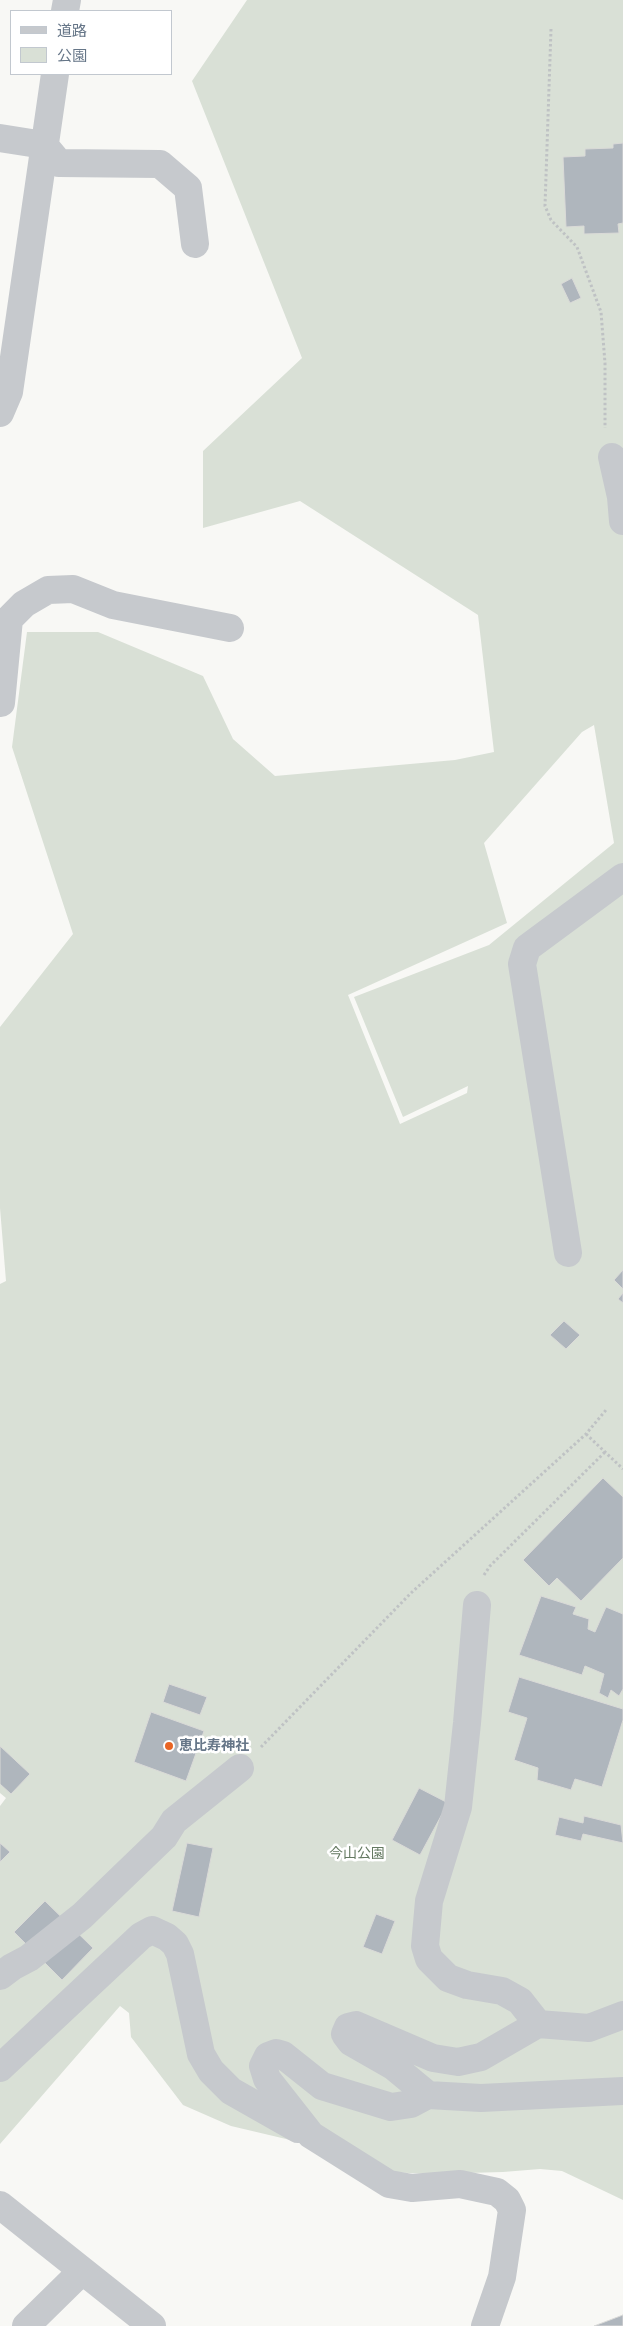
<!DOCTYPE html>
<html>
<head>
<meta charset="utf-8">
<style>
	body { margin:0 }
	#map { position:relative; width:623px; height:2326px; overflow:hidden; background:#f8f8f5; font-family:"Fira Sans Condensed","Noto Sans JP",sans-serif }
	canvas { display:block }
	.legend { position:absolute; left:10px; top:10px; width:162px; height:65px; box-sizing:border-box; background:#fff; border:1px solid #c2c8cf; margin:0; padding:6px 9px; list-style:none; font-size:15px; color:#667688 }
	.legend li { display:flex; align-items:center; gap:10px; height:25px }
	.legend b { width:25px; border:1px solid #c2c8cf }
</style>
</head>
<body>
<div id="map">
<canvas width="623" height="2326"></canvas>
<ul class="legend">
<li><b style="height:6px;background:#c6c9cd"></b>道路</li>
<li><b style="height:14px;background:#d9e0d6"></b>公園</li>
</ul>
</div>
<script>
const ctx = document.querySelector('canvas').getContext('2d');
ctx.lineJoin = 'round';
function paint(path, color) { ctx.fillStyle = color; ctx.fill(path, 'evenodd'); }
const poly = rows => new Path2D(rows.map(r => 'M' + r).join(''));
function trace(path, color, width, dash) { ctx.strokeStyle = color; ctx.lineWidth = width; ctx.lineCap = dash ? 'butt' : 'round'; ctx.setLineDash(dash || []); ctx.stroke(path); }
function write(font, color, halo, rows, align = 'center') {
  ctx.font = font + ' "Fira Sans Condensed","Noto Sans JP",sans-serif'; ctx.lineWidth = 5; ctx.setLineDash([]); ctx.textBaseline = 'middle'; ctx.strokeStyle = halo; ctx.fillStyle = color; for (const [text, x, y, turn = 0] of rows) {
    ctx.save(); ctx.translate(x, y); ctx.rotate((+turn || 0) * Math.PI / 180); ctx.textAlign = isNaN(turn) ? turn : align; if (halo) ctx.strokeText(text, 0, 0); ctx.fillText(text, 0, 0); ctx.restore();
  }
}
const green = poly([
	[247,0,623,0,623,2200,562,2171,540,2169,503,2172,431,2174,388,2172,358,2156,231,2126,183,2105,131,2037,129,2013,120,2006,0,2144,0,1806,6,1798,0,1793,0,1284,6,1281,0,1208,0,1027,73,934,12,747,27,632,98,632,203,676,233,739,275,776,455,760,494,752,478,615,300,501,203,528,203,451,302,358,192,81],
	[594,725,614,843,489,945,354,997,403,1117,468,1086,467,1093,400,1124,348,995,507,923,484,843,582,732]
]);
const building = poly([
	[623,143,623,223,618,224,619,233,584,234,584,226,566,227,563,157,585,156,585,149,613,148,613,144,623,143],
	[572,278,581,298,570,303,561,284,572,278],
	[623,1270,623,1289,614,1280,623,1270],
	[623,1293,623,1303,618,1299,623,1293],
	[564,1321,580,1335,566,1349,550,1335,564,1321],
	[603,1478,623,1497,623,1558,581,1601,557,1578,549,1586,523,1560,603,1478],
	[541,1596,576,1607,573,1614,589,1619,588,1629,595,1632,606,1607,623,1614,623,1689,619,1696,611,1690,608,1698,599,1693,604,1674,585,1666,582,1675,519,1655,541,1596],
	[519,1677,623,1709,623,1720,602,1787,575,1779,571,1790,537,1780,538,1768,514,1760,527,1718,508,1712,519,1677],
	[169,1684,207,1697,200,1715,163,1702,169,1684],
	[151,1712,204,1731,186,1781,134,1762,151,1712],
	[0,1746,30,1774,11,1794,0,1784,0,1746],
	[419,1788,448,1803,420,1855,392,1840,419,1788],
	[584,1816,621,1825,623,1843,583,1834,581,1841,555,1835,559,1817,583,1823,584,1816],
	[0,1843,10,1852,0,1862,0,1843],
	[187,1843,213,1848,199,1917,172,1911,187,1843],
	[45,1901,93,1948,62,1980,14,1932,45,1901],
	[376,1914,395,1921,382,1954,363,1947,376,1914],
	[623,2315,623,2326,594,2326,623,2315]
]);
const path = poly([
	[551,29,545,206,551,220,577,247,601,312,605,363,605,428],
	[586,1434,623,1469],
	[484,1575,490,1566,605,1452],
	[261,1747,411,1593,586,1434,606,1410]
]);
const minor = poly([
	[65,11,67,0],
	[0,138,44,145,59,163,160,164,188,188,195,244],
	[0,413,9,392,55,74],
	[612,457,621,497,623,521],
	[1,703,9,619,24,604,48,590,73,589,113,605,230,628],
	[568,1253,522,964,527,948,623,877],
	[477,1605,467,1723,458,1807,429,1901,425,1946,429,1959,448,1978,467,1985,502,1991,520,2001,538,2024],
	[0,1976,12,1967,29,1958,82,1916,164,1837,174,1821,240,1768],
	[0,2068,141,1936,152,1930,167,1937,175,1944,180,1954,201,2054,211,2071,231,2091,298,2129],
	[428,2095,393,2066,351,2042,345,2034,348,2027,356,2025,433,2058,458,2062,481,2057,538,2024,589,2028,623,2015],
	[0,2205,152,2326],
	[26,2326,82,2271],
	[485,2326,502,2277,512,2210,507,2200,497,2192,460,2184,412,2188,389,2184,311,2135,267,2079,263,2066,268,2056,276,2053,283,2055,322,2086,391,2107,411,2104,428,2095,481,2098,623,2091]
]);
const markers = [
	[169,1746,5,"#e96525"]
];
const poiNames = [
	["恵比寿神社",179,1746]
];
const parkNames = [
	["今山公園",357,1854]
];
paint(green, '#d9e0d6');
paint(building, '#afb6bd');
trace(building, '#dadad8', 1);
trace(path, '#bfc2c4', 3, [2.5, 2.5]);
trace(minor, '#c6c9cd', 28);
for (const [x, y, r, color] of markers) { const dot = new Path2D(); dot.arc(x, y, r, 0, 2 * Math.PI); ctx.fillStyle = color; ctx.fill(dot); trace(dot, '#fff', 2); }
write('bold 14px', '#667688', '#fff', poiNames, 'left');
write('14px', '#647961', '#fff', parkNames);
</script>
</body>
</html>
